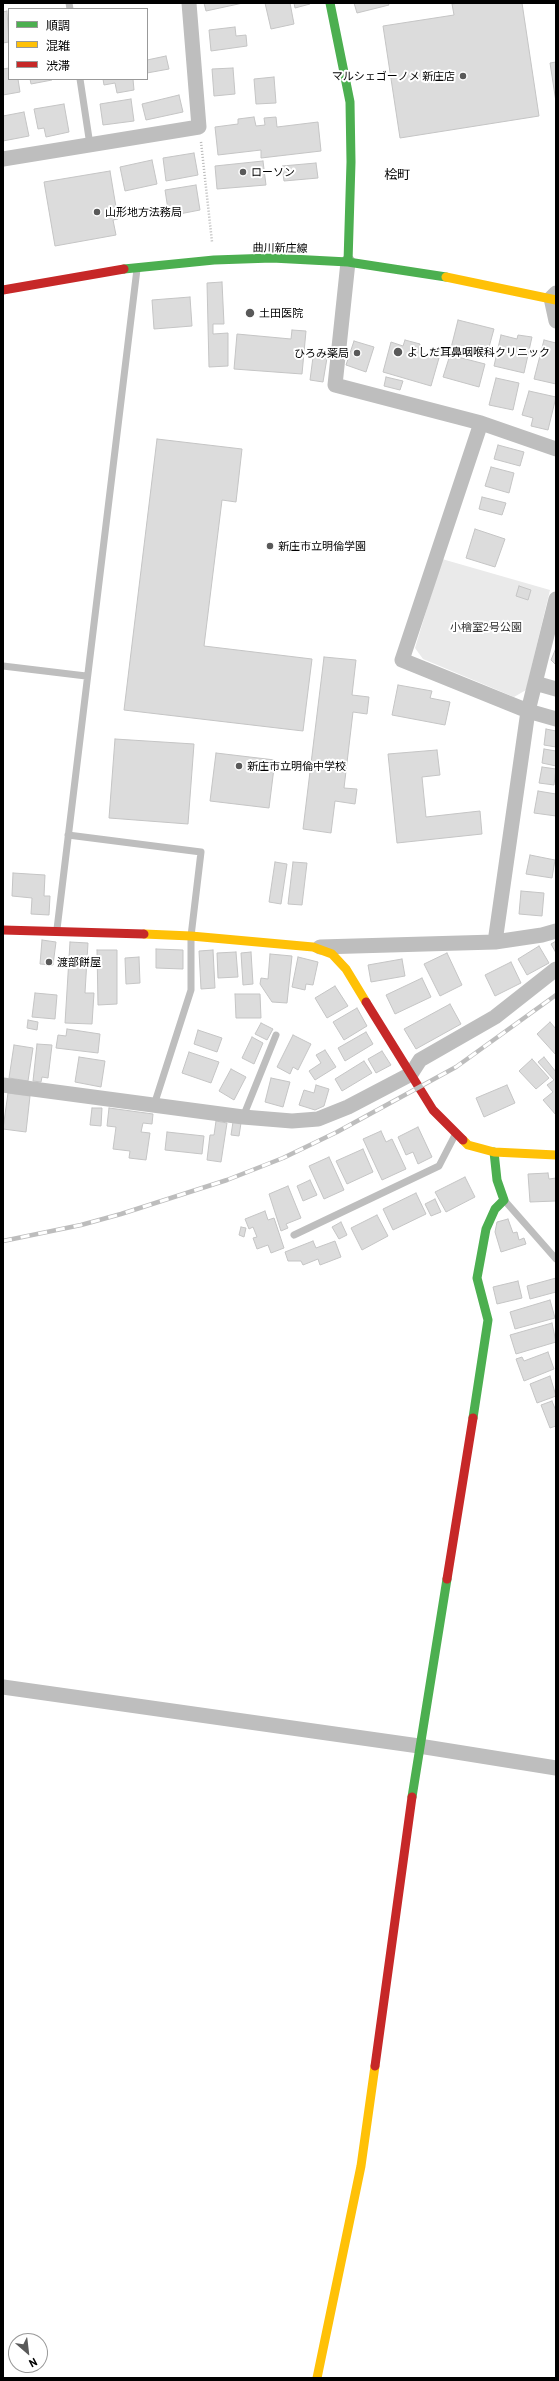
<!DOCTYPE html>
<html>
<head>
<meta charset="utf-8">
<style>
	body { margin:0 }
	#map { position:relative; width:559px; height:2381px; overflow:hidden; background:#fff; font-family:Barlow,"Noto Sans JP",sans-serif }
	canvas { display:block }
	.frame { position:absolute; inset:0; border:4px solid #000; pointer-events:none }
	.legend { position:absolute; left:8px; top:8px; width:140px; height:72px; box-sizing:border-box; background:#fff; border:1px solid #999; margin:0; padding:5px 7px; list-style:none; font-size:12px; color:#000 }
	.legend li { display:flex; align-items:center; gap:8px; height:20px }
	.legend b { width:20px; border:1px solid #999 }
	.north { position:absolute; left:8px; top:2333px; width:40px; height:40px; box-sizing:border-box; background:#fff; border:1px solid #999; border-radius:50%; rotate:152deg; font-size:11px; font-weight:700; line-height:16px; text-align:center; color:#000 }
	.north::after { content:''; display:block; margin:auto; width:14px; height:18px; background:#595959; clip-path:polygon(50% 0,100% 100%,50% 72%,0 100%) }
</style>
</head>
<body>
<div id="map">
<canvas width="559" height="2381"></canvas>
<div class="frame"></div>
<ul class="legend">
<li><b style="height:5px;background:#4caf50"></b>順調</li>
<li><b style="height:5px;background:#ffc107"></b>混雑</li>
<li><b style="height:5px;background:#c62828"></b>渋滞</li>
</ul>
<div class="north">N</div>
</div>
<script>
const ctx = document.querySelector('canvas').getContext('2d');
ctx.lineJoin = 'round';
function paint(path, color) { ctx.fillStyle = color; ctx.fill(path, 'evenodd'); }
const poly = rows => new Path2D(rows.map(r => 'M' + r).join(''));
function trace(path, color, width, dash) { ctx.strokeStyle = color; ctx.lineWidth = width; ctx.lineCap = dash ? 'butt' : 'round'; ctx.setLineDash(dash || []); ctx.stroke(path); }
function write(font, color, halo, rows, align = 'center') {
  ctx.font = font + ' Barlow,"Noto Sans JP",sans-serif'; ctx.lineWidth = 4; ctx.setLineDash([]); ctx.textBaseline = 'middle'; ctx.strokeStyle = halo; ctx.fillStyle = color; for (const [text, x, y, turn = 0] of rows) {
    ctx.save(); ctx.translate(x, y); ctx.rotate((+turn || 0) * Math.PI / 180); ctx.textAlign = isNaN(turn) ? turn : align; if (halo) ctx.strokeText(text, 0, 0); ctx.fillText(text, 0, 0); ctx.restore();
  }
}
const green = poly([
	[442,559,550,590,526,690,514,697,423,659,415,648]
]);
const building = poly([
	[204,3,243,3,206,11,204,3],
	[265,3,290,3,294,24,271,29,265,3],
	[294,3,309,3,310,4,295,8,294,3],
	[354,3,388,3,389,5,357,13,354,3],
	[459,3,522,3,539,116,400,138,383,26,454,15,452,4,459,3],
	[7,11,9,42,3,43,3,12,7,11],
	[235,27,236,36,246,35,247,46,211,51,209,30,235,27],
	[166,56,169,69,147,73,147,60,166,56],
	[556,62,556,102,550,63,556,62],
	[9,68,9,79,18,79,20,92,3,95,3,69,9,68],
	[233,68,235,94,214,96,212,69,233,68],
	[274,77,276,103,256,104,254,79,274,77],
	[30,79,51,79,52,80,31,84,30,79],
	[103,79,133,79,134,90,117,93,115,83,104,85,103,79],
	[179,95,183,112,146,120,142,104,179,95],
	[131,99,134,121,103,125,100,104,131,99],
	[64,104,69,132,46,137,44,128,38,129,34,109,64,104],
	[24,112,29,136,3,141,3,116,24,112],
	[254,117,256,126,265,125,264,118,276,117,277,127,318,122,321,151,261,158,261,150,218,155,215,127,238,124,238,119,254,117],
	[194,153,198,175,166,181,163,158,194,153],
	[152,160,157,184,125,191,120,167,152,160],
	[263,161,266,185,217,189,215,166,263,161],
	[316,163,318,178,284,181,282,166,316,163],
	[110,171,118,219,113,220,116,235,55,246,44,182,110,171],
	[196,185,200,210,169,216,165,190,196,185],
	[222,282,224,324,213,324,213,334,228,333,228,366,209,367,207,283,222,282],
	[190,297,192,326,154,329,152,300,190,297],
	[458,320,494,329,486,358,451,348,458,320],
	[292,330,306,331,302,374,234,369,237,334,291,339,292,330],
	[501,335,517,339,518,335,532,337,524,373,494,366,501,335],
	[405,340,420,344,418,352,439,358,431,386,383,372,391,342,403,346,405,340],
	[544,340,556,343,556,384,534,379,544,340],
	[354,341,374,347,366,372,346,365,354,341],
	[450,355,485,364,479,387,443,377,450,355],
	[313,357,327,358,323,382,310,380,313,357],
	[386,377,403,381,400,390,384,386,386,377],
	[496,378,519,383,513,410,489,405,496,378],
	[529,391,556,397,548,430,531,426,533,418,522,415,529,391],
	[157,439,242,449,236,502,222,500,204,646,312,659,303,731,124,710,157,439],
	[498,445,524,452,520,466,494,459,498,445],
	[491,467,514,473,509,493,485,486,491,467],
	[482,497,506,503,502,515,479,509,482,497],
	[475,529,505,539,495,567,466,558,475,529],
	[519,586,531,590,528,600,516,596,519,586],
	[556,648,556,665,551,660,556,648],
	[324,657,356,660,352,695,369,697,367,714,353,712,344,788,357,789,355,804,335,801,331,833,303,829,324,657],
	[398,685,432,691,430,698,450,702,445,725,392,715,398,685],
	[546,729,556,731,556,747,544,745,546,729],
	[115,739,194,744,188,824,109,818,115,739],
	[544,749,556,751,556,766,542,763,544,749],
	[437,750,440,775,422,777,426,817,480,811,482,834,397,843,388,754,437,750],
	[216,753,275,760,269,808,210,801,216,753],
	[542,767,556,769,554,785,539,783,542,767],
	[538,791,556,794,556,816,534,813,538,791],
	[530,855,555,860,552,878,526,874,530,855],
	[275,862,287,864,281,904,269,902,275,862],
	[293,862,307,863,302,905,288,904,293,862],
	[13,873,45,875,44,896,50,896,49,915,31,914,32,898,12,896,13,873],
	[521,891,544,893,542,916,519,914,521,891],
	[42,940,56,942,53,965,40,964,42,940],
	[556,941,556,953,551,944,556,941],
	[70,942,88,943,85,993,94,993,92,1024,65,1023,70,942],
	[539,946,549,963,527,975,518,959,539,946],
	[156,949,183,950,183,969,156,968,156,949],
	[97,950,117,950,117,1004,98,1005,97,950],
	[213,950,215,988,201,989,199,951,213,950],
	[236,952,238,977,218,978,217,953,236,952],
	[251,952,253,984,243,985,241,953,251,952],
	[447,953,462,985,440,996,424,964,447,953],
	[270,954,292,956,287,1003,272,1002,260,984,261,978,268,979,270,954],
	[139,957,140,983,126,984,125,958,139,957],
	[298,957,318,962,313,985,306,984,305,990,292,987,298,957],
	[402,959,405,976,371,982,368,965,402,959],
	[511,962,521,983,495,996,485,975,511,962],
	[422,978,431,997,395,1014,386,995,422,978],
	[335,986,348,1006,327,1018,315,998,335,986],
	[35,993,57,995,55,1019,32,1017,35,993],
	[235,994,260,994,261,1018,236,1018,235,994],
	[450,1004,461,1024,416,1049,404,1029,450,1004],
	[357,1008,367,1026,344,1040,333,1022,357,1008],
	[28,1020,38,1022,37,1030,27,1028,28,1020],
	[550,1022,556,1029,556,1055,537,1034,550,1022],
	[261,1023,273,1029,267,1040,255,1034,261,1023],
	[67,1029,100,1034,98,1053,56,1048,58,1035,66,1036,67,1029],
	[198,1030,222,1038,217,1052,194,1044,198,1030],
	[366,1032,373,1044,345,1061,338,1048,366,1032],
	[293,1035,311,1044,298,1070,293,1067,290,1074,277,1067,293,1035],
	[252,1037,263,1043,254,1064,242,1058,252,1037],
	[37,1044,52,1045,48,1078,42,1077,41,1082,33,1081,37,1044],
	[14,1045,33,1048,28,1081,9,1078,14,1045],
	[325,1050,336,1067,315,1080,309,1071,321,1063,316,1055,325,1050],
	[382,1051,391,1065,376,1073,368,1059,382,1051],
	[189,1052,219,1062,211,1083,182,1073,189,1052],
	[79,1057,105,1061,101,1087,75,1082,79,1057],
	[544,1057,556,1072,556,1115,543,1100,553,1092,547,1085,554,1080,538,1062,544,1057],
	[532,1059,549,1078,536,1089,519,1071,532,1059],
	[364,1061,372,1073,342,1091,335,1079,364,1061],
	[231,1069,246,1077,234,1100,219,1091,231,1069],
	[271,1078,290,1082,283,1107,265,1102,271,1078],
	[316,1085,329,1089,324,1106,315,1110,299,1105,304,1090,314,1093,316,1085],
	[507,1085,515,1103,484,1117,476,1098,507,1085],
	[8,1093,30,1096,26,1132,3,1129,8,1093],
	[92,1108,102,1108,101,1126,90,1125,92,1108],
	[109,1108,153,1114,152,1124,143,1123,141,1132,150,1133,146,1160,129,1158,130,1151,113,1149,116,1127,107,1126,109,1108],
	[216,1121,227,1123,221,1162,207,1160,210,1135,214,1135,216,1121],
	[233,1122,241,1123,239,1136,231,1135,233,1122],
	[418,1127,432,1157,418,1164,413,1152,406,1155,398,1137,418,1127],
	[381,1131,386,1142,392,1139,406,1169,382,1180,363,1139,381,1131],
	[167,1132,204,1136,202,1154,165,1150,167,1132],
	[363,1149,373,1172,347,1184,336,1161,363,1149],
	[329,1157,344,1190,324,1199,309,1166,329,1157],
	[548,1173,549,1179,556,1178,556,1201,530,1202,528,1174,548,1173],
	[465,1177,475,1197,446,1212,435,1192,465,1177],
	[310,1180,317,1195,303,1201,297,1186,310,1180],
	[288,1186,301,1218,286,1224,288,1228,281,1231,269,1194,288,1186],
	[416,1193,426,1214,393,1230,383,1209,416,1193],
	[435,1199,441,1212,431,1216,425,1204,435,1199],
	[265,1211,268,1220,274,1218,284,1248,271,1253,268,1245,257,1249,253,1238,257,1237,253,1227,249,1229,245,1219,265,1211],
	[377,1215,388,1236,362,1250,351,1228,377,1215],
	[508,1219,513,1233,517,1232,519,1240,524,1238,526,1244,501,1252,495,1232,497,1222,508,1219],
	[341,1222,347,1235,339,1239,332,1227,341,1222],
	[241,1227,246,1228,244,1237,239,1235,241,1227],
	[313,1241,316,1248,335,1241,341,1257,320,1265,318,1259,303,1265,301,1261,288,1261,285,1252,313,1241],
	[556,1278,556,1292,530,1299,527,1286,556,1278],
	[518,1281,522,1298,497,1304,493,1287,518,1281],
	[550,1300,555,1318,515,1329,510,1312,550,1300],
	[552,1323,556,1342,516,1354,510,1335,552,1323],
	[548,1352,554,1369,524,1381,516,1359,522,1357,524,1361,548,1352],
	[550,1376,556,1396,537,1403,530,1384,550,1376],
	[552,1401,556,1411,556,1426,550,1428,541,1405,552,1401]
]);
const path = poly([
	[201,142,212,242]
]);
const lane = poly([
	[69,3,70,9],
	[80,79,90,145],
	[3,666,86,676],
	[68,835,201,852,191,936,191,990,154,1105],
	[57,929,137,269],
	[243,1117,276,1035],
	[505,1201,556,1259],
	[294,1235,439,1166,455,1135]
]);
const street = poly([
	[3,159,199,127,189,3],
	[348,262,335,385,481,423,556,449],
	[556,293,551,298,556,321],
	[481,423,402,660,528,711,556,719],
	[535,683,556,689],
	[495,942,528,711,556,599],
	[320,947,495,942,542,935,556,931],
	[3,1085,243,1117,292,1121,318,1119,348,1107,411,1074,420,1060,495,1017,556,969],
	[3,1687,419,1746,556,1768]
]);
const fast = poly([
	[330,3,350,102,351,162,348,262],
	[124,269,214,260,272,258,348,262,446,277],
	[473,1418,488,1320,477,1278,486,1229,495,1209,504,1200,497,1180,494,1152],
	[412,1797,447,1579]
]);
const slow = poly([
	[446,277,556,300],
	[144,934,191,936,313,947,332,954,346,969,366,1002],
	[463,1140,468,1145,494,1152,556,1155],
	[317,2378,361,2166,375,2066]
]);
const jam = poly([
	[3,290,124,269],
	[3,930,144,934],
	[366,1002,433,1110,463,1140],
	[447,1579,473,1418],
	[375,2066,412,1797]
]);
const rail = poly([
	[3,1241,81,1225,121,1214,227,1180,283,1158,337,1132,456,1067,556,995]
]);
const markers = [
	[463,76,4,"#595959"],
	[243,172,4,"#595959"],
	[97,212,4,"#595959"],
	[250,313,5,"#595959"],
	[398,352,5,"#595959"],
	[357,353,4,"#595959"],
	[270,546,4,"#595959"],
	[239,766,4,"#595959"],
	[49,962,4,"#595959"]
];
const poiNames = [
	["マルシェゴーノメ 新庄店",455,76,"right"],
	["ローソン",251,172],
	["山形地方法務局",105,212],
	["土田医院",259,313],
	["よしだ耳鼻咽喉科クリニック",407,352],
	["ひろみ薬局",349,353,"right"],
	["新庄市立明倫学園",278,546],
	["新庄市立明倫中学校",247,766],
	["渡部餅屋",57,962]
];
const streetNames = [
	["曲川新庄線",280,248,1]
];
const parkNames = [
	["小檜室2号公園",486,627]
];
const quarterNames = [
	["桧町",397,175]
];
paint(green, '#eaeaea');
paint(building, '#dcdcdc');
trace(building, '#c5c5c5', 1);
trace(path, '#b8b8b8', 2.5, [1, 2]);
trace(lane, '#bebebe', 7);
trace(street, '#bebebe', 15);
trace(fast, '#4caf50', 9);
trace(slow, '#ffc107', 9);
trace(jam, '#c62828', 9);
trace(rail, '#bdbdbd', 4.5);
trace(rail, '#fff', 3, [9]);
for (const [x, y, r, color] of markers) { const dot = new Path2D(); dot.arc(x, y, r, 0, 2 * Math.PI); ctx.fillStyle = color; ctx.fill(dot); trace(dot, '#fff', 1.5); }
write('11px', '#000', '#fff', poiNames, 'left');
write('11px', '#000', '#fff', streetNames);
write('11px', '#2f2f2f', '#fff', parkNames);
write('13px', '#000', '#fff', quarterNames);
</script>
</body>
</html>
